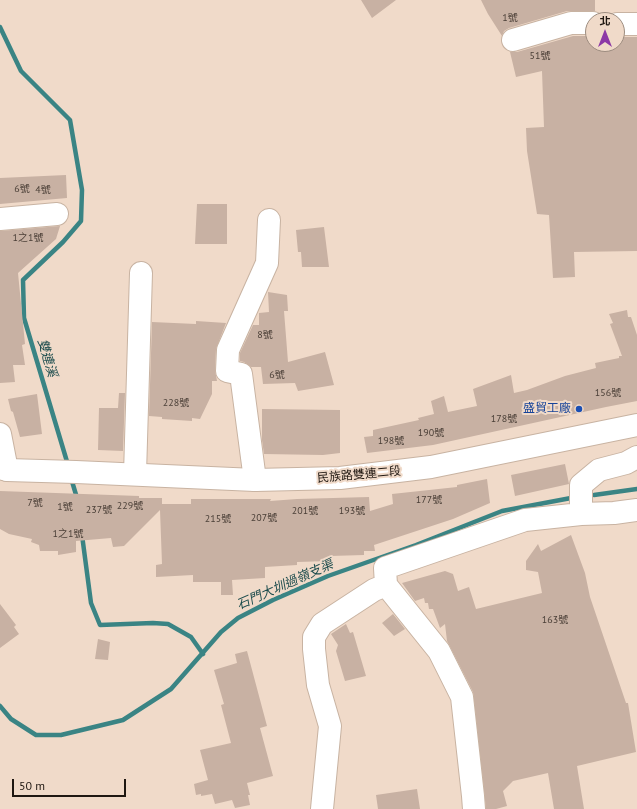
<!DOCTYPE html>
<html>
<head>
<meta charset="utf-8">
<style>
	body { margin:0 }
	#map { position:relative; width:637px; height:809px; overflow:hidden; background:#f0dac9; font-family:"PT Sans","Noto Sans TC",sans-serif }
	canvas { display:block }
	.north { position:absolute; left:585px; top:12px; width:40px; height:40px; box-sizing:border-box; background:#f0dac9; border:1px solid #9c8c7f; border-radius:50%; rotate:0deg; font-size:11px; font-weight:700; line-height:16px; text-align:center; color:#1f1711 }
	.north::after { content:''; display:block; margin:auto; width:14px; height:18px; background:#8c38a6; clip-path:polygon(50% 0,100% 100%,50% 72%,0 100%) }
	.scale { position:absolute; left:12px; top:779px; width:114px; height:18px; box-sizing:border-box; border:2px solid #1f1711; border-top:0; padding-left:5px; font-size:12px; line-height:14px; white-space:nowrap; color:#1f1711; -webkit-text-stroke:3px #f0dac9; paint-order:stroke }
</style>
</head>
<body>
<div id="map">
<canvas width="637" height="809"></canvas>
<div class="north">北</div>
<div class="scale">50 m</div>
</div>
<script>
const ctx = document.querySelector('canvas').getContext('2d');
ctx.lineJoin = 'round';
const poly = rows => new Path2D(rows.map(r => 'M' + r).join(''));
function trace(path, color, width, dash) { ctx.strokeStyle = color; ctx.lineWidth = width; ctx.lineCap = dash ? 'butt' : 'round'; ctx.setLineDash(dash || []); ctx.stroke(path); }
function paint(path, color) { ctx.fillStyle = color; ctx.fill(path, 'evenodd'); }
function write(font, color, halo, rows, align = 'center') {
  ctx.font = font + ' "PT Sans","Noto Sans TC",sans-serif'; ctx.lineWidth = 4; ctx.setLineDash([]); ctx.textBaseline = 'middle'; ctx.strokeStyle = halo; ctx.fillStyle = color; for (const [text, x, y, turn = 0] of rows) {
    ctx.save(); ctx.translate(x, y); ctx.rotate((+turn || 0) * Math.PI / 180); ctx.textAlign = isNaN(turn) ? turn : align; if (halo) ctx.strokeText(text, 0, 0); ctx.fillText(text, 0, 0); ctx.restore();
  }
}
const stream = poly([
	[0,27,21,71,70,120,82,190,81,221,63,242,23,280,24,318,68,465],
	[71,478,77,498],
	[594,495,637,489],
	[82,535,91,603,100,625,153,623,168,624,191,637,203,654],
	[0,706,11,719,36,735,61,735,123,720,171,689,221,632,238,618,273,600,328,576,416,545,502,511,571,498]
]);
const building = poly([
	[361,0,396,0,372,18],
	[481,0,595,0,595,11,567,11,509,28,504,31,502,36,488,14],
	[573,36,590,36,592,44,617,44,617,37,637,37,637,251,574,252,575,277,553,278,549,215,537,214,527,151,526,128,544,127,542,71,516,77,510,52,517,52],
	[66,175,67,198,0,204,0,178],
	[197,204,227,204,227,244,195,244],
	[60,226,56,239,18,273,25,344,22,345,25,365,13,365,15,382,0,383,0,231],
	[324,227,329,267,302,267,301,252,298,252,296,230],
	[268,292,287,295,288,311,284,311,288,362,325,352,334,385,298,391,295,383,263,384,261,367,251,367,244,362,240,361,240,353,253,325,259,325,259,313,269,312],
	[627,310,628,317,631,317,637,335,637,401,606,407,433,445,367,453,364,437,373,436,373,430,419,420,418,418,434,414,431,401,444,396,448,412,477,406,473,389,511,375,514,393,527,390,565,376,596,368,595,363,619,358,619,356,622,356,610,324,613,323,609,314],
	[196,321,226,323,216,349,215,370,217,381,212,381,212,394,200,419,192,418,192,421,162,419,162,417,149,416,152,322,196,324],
	[119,393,125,393,123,451,98,450,99,408,118,408],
	[37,394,42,434,20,437,13,412,11,411,8,399],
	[262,409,340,410,340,453,323,455,264,454,262,440],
	[565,464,569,484,515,496,511,475],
	[487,479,490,503,453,519,374,545,375,551,364,551,364,555,330,556,330,561,297,562,297,565,265,567,265,578,232,580,233,595,221,595,221,582,193,582,193,575,156,577,156,565,162,564,160,510,124,546,113,547,111,538,76,541,76,552,58,555,58,551,40,551,39,545,31,542,32,539,9,534,0,529,0,491,139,496,139,498,162,498,162,504,191,504,191,499,271,499,270,501,297,499,369,497,370,511,393,504,392,494,457,487,457,485],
	[571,535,585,573,590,597,626,703,628,703,636,752,577,766,584,809,554,809,548,773,513,781,503,791,507,806,496,809,486,809,473,692,447,641,445,624,440,628,433,609,429,609,428,603,425,603,424,598,415,601,402,583,445,571,453,574,458,591,469,587,476,609,542,593,538,572,526,570,526,561,538,544,541,551],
	[0,604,16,625,14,627,19,634,0,648],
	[393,614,405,629,394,636,382,623],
	[346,624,350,633,353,632,366,676,345,681,336,651,338,645,331,634],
	[98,639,110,642,108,660,95,659],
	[247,651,267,726,260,728,273,776,247,783,250,795,248,795,250,805,235,808,232,800,215,804,212,794,201,796,201,794,196,795,194,784,208,780,200,750,231,743,221,705,224,704,214,670,237,663,235,654],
	[417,789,420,809,378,809,376,795]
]);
const minor = poly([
	[617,24,637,24],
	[513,40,571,23,593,23],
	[0,219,57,214],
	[0,434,7,470],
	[135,474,141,273],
	[255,480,241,374,227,371,228,350,267,263,269,220],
	[581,514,581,485,599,470,626,463,637,457],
	[386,585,439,651,462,697,473,796,474,809],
	[322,809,330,726,318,685,314,649,314,637,322,624,374,590,386,585,385,568,525,520,581,514,614,513,637,510]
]);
const major = poly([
	[0,468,7,470,76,472,255,480,340,478,431,467,637,425]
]);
const markers = [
	[579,409,4,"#1a4fb4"]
];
const numberNames = [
	["1號",510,18],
	["51號",540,56],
	["6號",22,189],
	["4號",43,190],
	["1之1號",28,238],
	["8號",265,335],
	["6號",277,375],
	["156號",608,393],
	["228號",176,403],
	["178號",504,419],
	["190號",431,433],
	["198號",391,441],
	["177號",429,500],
	["7號",35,503],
	["229號",130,506],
	["1號",65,507],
	["237號",99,510],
	["201號",305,511],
	["193號",352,511],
	["207號",264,518],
	["215號",218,519],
	["1之1號",68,534],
	["163號",555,620]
];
const transitNames = [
	["盛貿工廠",571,409]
];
const streetNames = [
	["民族路雙連二段",359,475,-5]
];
const waterNames = [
	["雙連溪",47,358,74],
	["石門大圳過嶺支渠",285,585,-24]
];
trace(stream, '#3a8484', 4.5);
paint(building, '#c8b1a3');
trace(minor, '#c8b3a2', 24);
trace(major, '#c8b3a2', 24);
trace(minor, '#fff', 22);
trace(major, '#fff', 22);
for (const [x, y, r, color] of markers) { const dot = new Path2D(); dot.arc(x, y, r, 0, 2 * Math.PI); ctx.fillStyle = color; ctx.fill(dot); trace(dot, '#f0dac9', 1.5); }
write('10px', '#493e36', null, numberNames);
write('12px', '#164399', '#f0dac9', transitNames, 'right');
write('12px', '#1f1711', '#f0dac9', streetNames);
write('italic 13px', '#1c4c4d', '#f0dac9', waterNames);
</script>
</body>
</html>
